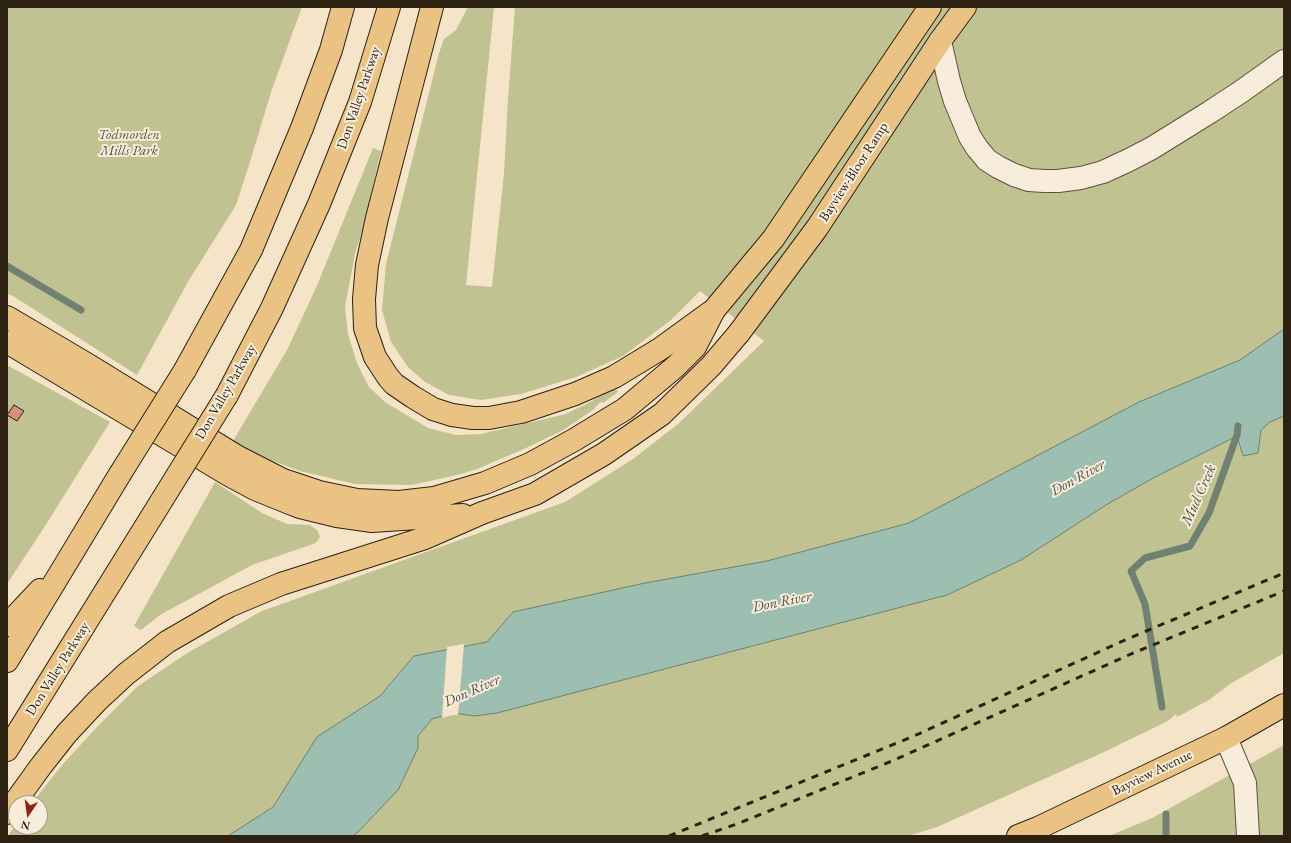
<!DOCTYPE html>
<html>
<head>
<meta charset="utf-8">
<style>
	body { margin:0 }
	#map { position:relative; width:1291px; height:843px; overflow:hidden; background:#f5e4c7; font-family:"EB Garamond",serif }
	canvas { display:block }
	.frame { position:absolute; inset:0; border:8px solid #2d2112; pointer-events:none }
	.north { position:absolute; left:8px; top:795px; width:40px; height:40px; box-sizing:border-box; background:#f8eddb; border:1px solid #a79b8b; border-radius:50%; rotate:193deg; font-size:11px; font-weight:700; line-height:16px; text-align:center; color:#2d2112 }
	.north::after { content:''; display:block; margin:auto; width:14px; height:18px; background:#8f2418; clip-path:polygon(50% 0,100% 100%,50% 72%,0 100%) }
</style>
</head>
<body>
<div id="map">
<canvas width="1291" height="843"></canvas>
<div class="frame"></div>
<div class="north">N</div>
</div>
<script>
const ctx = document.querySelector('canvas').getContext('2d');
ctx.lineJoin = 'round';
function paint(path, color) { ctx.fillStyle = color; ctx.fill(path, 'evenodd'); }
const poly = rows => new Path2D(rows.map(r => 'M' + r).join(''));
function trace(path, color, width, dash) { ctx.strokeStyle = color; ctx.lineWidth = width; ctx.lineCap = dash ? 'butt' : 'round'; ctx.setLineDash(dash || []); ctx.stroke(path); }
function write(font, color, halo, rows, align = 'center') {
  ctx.font = font + ' "EB Garamond",serif'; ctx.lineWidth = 4; ctx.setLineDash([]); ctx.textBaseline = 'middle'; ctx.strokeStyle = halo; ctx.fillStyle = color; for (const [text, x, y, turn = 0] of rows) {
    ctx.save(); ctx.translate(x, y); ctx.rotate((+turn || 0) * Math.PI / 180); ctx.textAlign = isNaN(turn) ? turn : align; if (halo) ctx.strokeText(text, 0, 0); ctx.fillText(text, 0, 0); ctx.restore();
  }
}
const green = poly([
	[7,7,169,7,172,8,173,7,302,7,272,89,250,162,236,205,189,280,137,375,13,296,7,294],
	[468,7,494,7,466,285,492,287,504,173,508,99,515,7,1284,7,1284,653,1230,684,1209,700,1177,717,1176,714,1168,721,1102,753,937,827,908,836,8,836,16,824,16,827,40,827,40,803,32,803,62,765,97,727,138,686,189,652,262,611,565,502,633,459,678,424,764,341,700,291,671,320,623,356,576,377,521,394,481,400,449,395,425,382,408,367,391,342,382,310,386,264,439,53,444,39,456,30],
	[373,148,381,151,363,228,355,254,345,307,348,334,357,363,369,387,385,402,428,428,456,435,481,434,566,414,592,401,614,387,618,392,603,403,601,402,598,404,593,410,563,430,524,449,477,469,461,474,412,485,355,484,300,471,270,460,233,441,287,350,316,288],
	[7,365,110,422,47,523,7,584],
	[215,482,262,513,287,524,310,525,318,531,320,537,316,543,252,565,160,615,141,630,134,626],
	[1284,745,1284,836,1109,836,1152,818]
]);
const water = poly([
	[1284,329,1284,416,1270,422,1261,430,1258,453,1243,456,1237,436,1155,477,1106,505,1021,560,947,595,497,713,475,716,453,713,432,719,418,736,418,748,398,790,358,832,353,836,228,836,273,807,317,737,380,696,414,656,487,642,513,612,645,583,767,561,909,523,1139,402,1240,360,1284,329]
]);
const pier = poly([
	[464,644,458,715,453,715,442,718,447,647]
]);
const stream = poly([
	[7,266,81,310],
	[1162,707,1145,604,1131,571,1145,558,1190,546,1209,513,1237,435,1238,426],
	[1166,814,1166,836]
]);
const building = poly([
	[14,405,24,411,17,421,7,415,14,405]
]);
const minor = poly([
	[940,41,949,81,955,101,970,137,977,148,987,160,998,167,1014,175,1029,180,1044,181,1058,181,1081,178,1103,172,1129,160,1152,148,1210,112,1242,91,1284,61],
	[1226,738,1245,783,1248,836]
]);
const major = poly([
	[714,310,773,239,930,7],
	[739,333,817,228,940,41,965,7],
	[1018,836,1038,828,1226,738,1284,705]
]);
const highway = poly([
	[432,7,377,218,367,265,364,299,365,328,375,357,388,377,394,384,413,397,433,409,452,415,473,418,489,418,521,412,575,394,614,377,660,349,711,312],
	[7,317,85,363,238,457,283,480,319,492,357,500,399,502,434,498,485,483,530,464,574,440,625,409,675,367,695,347,714,310],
	[7,342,229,475,255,489,287,502,300,507,337,516,372,521,463,515],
	[185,370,251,250,302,128,331,50,343,7],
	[227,395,272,308,319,204,360,102,389,7],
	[7,625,40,590],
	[7,661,120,474],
	[7,750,162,500],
	[7,813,41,766,67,733,97,701,126,674,167,642,229,606,281,584,425,538,482,513,535,494,604,454,662,414,711,366,739,333]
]);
const rail = poly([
	[669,836,914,736,1125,640,1284,573],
	[702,836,737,824,892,761,1131,654,1284,591]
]);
const highwayBridge = poly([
	[120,474,185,370],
	[162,500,227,395]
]);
const streetNames = [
	["Don Valley Parkway",359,98,-71],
	["Bayview-Bloor Ramp",854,172,-57],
	["Don Valley Parkway",226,392,-60],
	["Don Valley Parkway",58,669,-58],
	["Bayview Avenue",1152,773,-26]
];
const parkNames = [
	["Todmorden",129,135],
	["Mills Park",129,151]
];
const waterNames = [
	["Don River",1078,478,-29],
	["Mud Creek",1199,495,-66],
	["Don River",782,602,-11],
	["Don River",472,691,-24]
];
paint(green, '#c1c292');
paint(water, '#9dbfb1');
trace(water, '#708071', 1);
paint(pier, '#f5e4c7');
trace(stream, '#708071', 7);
paint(building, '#d49183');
trace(building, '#2d2112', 1);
trace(minor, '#5f523f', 24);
trace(major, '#2d2112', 24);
trace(highway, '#2d2112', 24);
trace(minor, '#f8eddb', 22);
trace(major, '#eac284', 22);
trace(highway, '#eac284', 22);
trace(rail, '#2d2112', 3, [7, 7]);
trace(highwayBridge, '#2d2112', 24, []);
trace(highwayBridge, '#eac284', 22);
write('14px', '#2d2112', '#f8eddb', streetNames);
write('italic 14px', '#595138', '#f8eddb', parkNames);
write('italic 15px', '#4f5042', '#f8eddb', waterNames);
</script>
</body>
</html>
